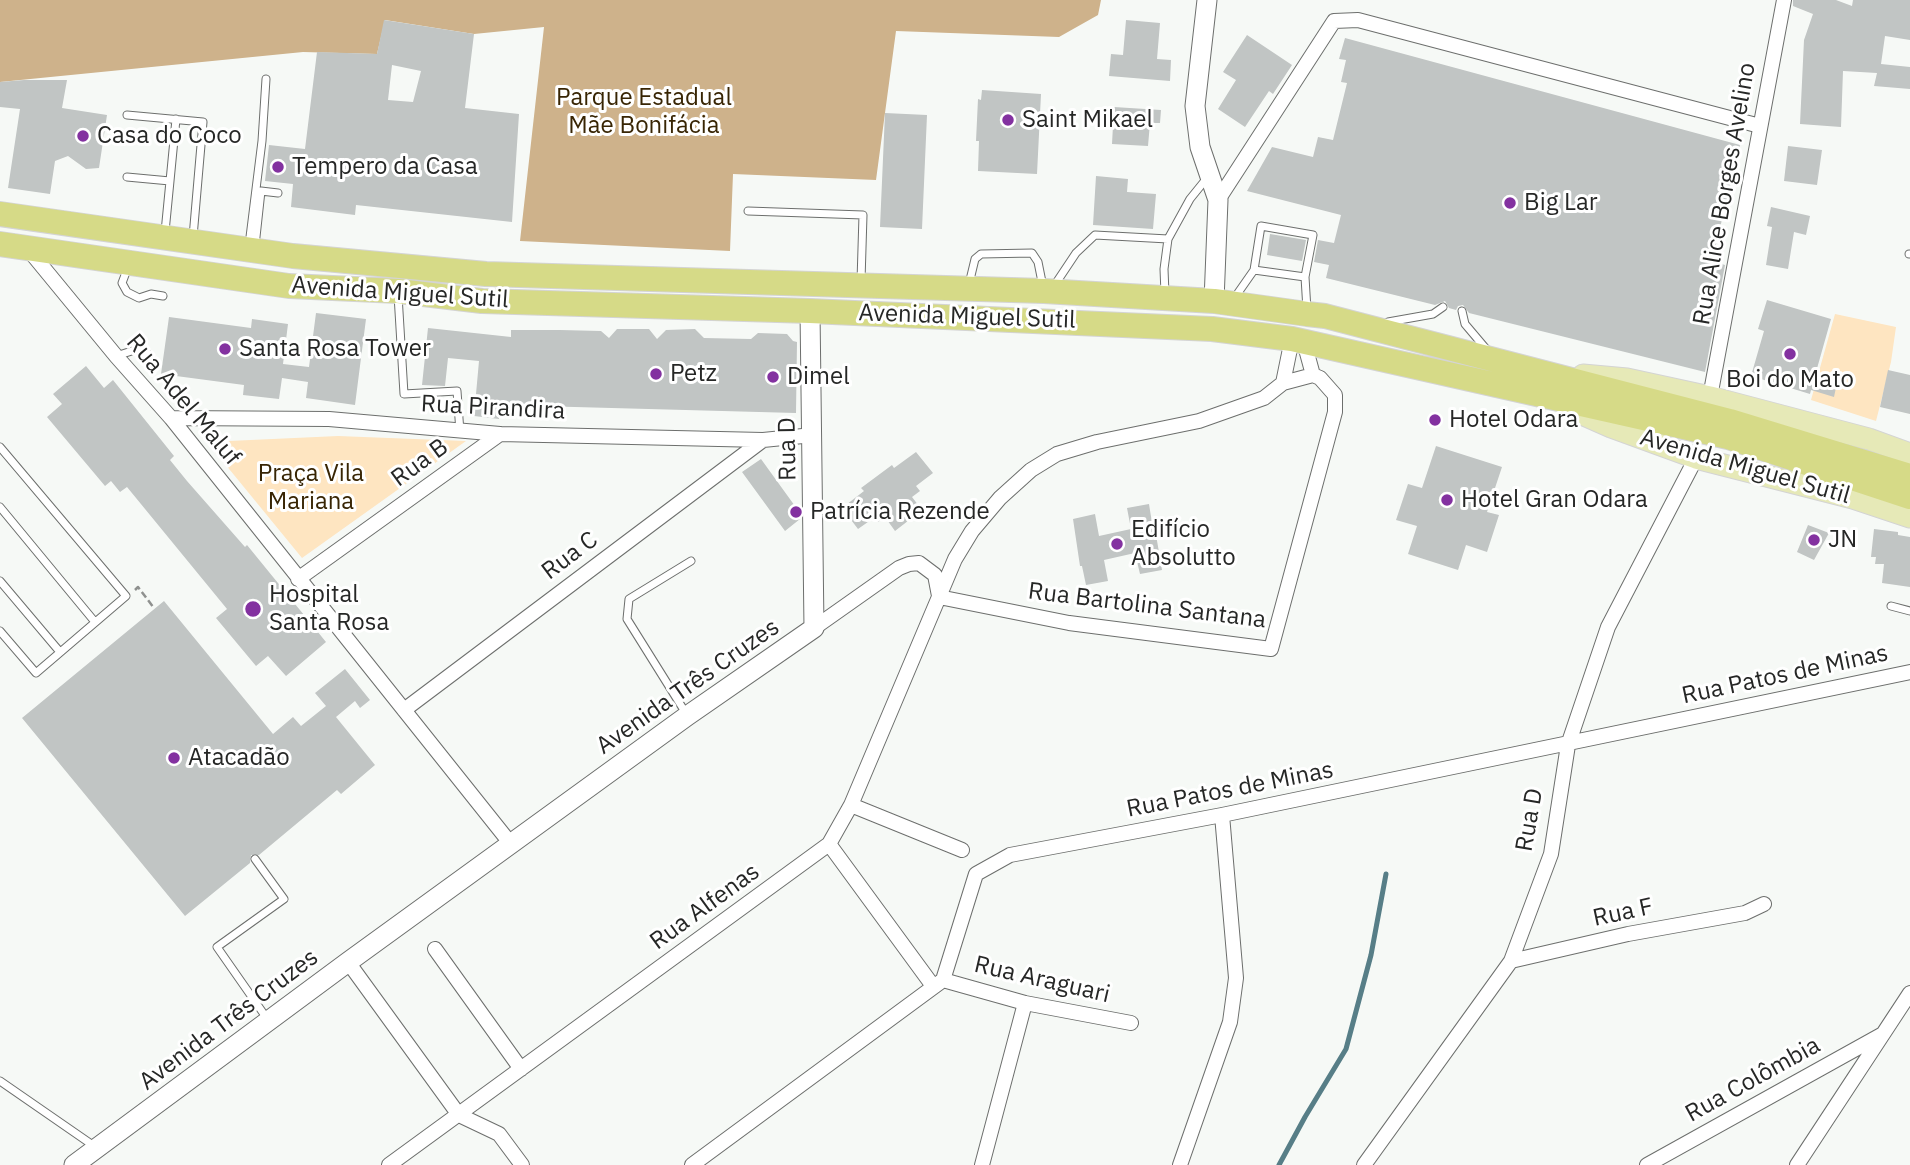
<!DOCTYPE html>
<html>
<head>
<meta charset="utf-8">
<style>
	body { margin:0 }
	canvas { display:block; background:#f6f9f6 }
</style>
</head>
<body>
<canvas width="1910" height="1165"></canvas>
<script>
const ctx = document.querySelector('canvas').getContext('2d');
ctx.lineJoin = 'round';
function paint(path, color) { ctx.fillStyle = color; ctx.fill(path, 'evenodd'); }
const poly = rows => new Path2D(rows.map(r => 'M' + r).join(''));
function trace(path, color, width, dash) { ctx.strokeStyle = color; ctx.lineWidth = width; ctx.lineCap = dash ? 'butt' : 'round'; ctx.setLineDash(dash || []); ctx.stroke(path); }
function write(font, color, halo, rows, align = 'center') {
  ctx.font = font + ' "IBM Plex Sans",sans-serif'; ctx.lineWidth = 6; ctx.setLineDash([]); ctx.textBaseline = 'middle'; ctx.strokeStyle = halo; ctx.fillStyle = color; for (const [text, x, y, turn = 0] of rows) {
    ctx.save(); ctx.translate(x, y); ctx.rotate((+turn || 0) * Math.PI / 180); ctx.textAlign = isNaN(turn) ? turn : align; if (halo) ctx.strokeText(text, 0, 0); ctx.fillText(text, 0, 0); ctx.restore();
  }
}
const green = poly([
	[1835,314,1896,327,1891,362,1876,421,1811,400],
	[338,436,466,441,302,558,207,442]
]);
const forest = poly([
	[0,0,1101,0,1098,15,1059,37,896,31,876,180,733,174,730,251,520,241,544,27,474,34,385,20,377,54,303,52,0,82]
]);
const stream = poly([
	[1279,1165,1305,1117,1346,1049,1371,955,1386,874]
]);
const building = poly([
	[1793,0,1836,0,1852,6,1853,0,1910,0,1910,40,1885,36,1881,64,1910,67,1910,89,1874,86,1877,73,1843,71,1841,127,1800,124,1804,40,1813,14,1793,6],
	[384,20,474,34,465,108,519,114,512,222,356,205,355,215,291,207,293,184,265,181,269,145,305,149,317,52,377,54],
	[392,65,421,71,413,102,388,100],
	[1126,20,1160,23,1157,59,1171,60,1170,81,1109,76,1111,54,1123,55],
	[1247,35,1292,65,1273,94,1269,91,1245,127,1218,109,1236,80,1223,72],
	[1345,38,1740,145,1712,261,1725,265,1705,372,1469,313,1463,305,1458,306,1456,310,1449,308,1445,301,1435,305,1326,278,1329,265,1314,262,1318,240,1334,243,1341,215,1247,191,1272,147,1313,157,1318,137,1333,140,1347,83,1341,82,1346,60,1339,59],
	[24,80,67,80,62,108,107,115,99,168,86,169,68,156,55,161,50,194,8,188,20,109,0,107,0,82],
	[982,90,1041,94,1037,174,978,171,979,141,976,141,978,99,981,100],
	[1114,107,1161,110,1160,123,1150,123,1148,146,1112,144],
	[885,113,927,115,922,229,880,227],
	[1788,146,1822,150,1817,185,1784,181],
	[1096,176,1128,179,1127,192,1156,194,1153,229,1093,225],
	[1771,207,1810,216,1806,235,1794,232,1788,269,1766,265,1772,227,1767,226],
	[1270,234,1306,240,1302,261,1267,255],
	[1767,300,1831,319,1816,372,1838,378,1834,397,1811,390,1810,394,1751,376,1764,331,1758,329],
	[316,313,366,319,355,405,306,398,308,382,282,378,279,399,243,395,244,385,161,374,169,317,251,328,252,319,288,324,283,364,309,367],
	[428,328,511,337,511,330,560,330,601,331,609,338,617,329,649,329,657,339,666,330,695,329,704,338,751,339,758,333,787,334,793,341,797,342,796,413,501,405,499,419,474,416,479,361,448,358,445,386,422,385],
	[86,366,104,388,113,380,174,456,170,460,187,481,245,547,247,545,326,642,286,676,268,656,256,666,216,618,227,609,127,487,120,492,111,481,105,486,47,417,62,404,53,394],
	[1888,370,1910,375,1910,414,1880,407],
	[1436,446,1502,467,1487,512,1499,515,1487,552,1466,545,1458,570,1408,554,1417,526,1396,520,1408,484,1422,488],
	[916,452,933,473,916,486,920,491,912,497,922,510,895,531,885,517,878,522,875,517,858,529,842,508,864,491,861,488,892,465,894,468],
	[761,459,800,513,800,519,785,531,742,472],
	[1149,504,1152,523,1154,523,1162,570,1140,574,1135,553,1104,560,1108,581,1086,585,1082,566,1080,566,1073,519,1095,514,1099,536,1131,529,1127,508],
	[1808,525,1829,533,1814,560,1797,552],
	[1874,529,1898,532,1898,535,1910,537,1910,587,1882,583,1884,564,1875,564,1876,557,1871,557],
	[164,601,273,734,293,717,301,726,326,706,315,693,345,669,370,700,360,708,355,701,336,717,375,765,341,794,337,790,259,855,251,855,250,863,185,916,22,718]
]);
const path = poly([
	[135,590,138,587,154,608]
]);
const lane = poly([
	[127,115,203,122,193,237],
	[127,177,170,181,165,232],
	[170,181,176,119],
	[748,211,863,215,861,281],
	[249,245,262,141,266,79],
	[255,246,261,191,278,193],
	[1909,254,1910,254],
	[128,267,122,283,127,292,139,298,151,294,163,296],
	[1254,270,1261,226,1313,235,1305,277],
	[969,284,975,259,981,254,1032,253,1038,262,1043,287],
	[1054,286,1076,253,1095,235,1168,239],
	[1165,294,1164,269,1168,239,1190,199,1207,178],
	[398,295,404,394,457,391,460,432],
	[1233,300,1254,270,1305,277,1307,310],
	[1462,311,1465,324,1487,350],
	[1388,322,1433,314,1443,307],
	[116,356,138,349,144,350,151,358],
	[0,447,126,596,36,673,0,631],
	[0,507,95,622],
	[0,581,60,652],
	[1891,606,1910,611],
	[687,715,627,619,629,599,691,561],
	[255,859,284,899,217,947,268,1020],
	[0,1081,94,1146]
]);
const street = poly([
	[1218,200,1334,21,1358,20,1760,126],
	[28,249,116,356,171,418,511,844],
	[1283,383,1313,375],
	[1710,397,1784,0],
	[171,418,329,419,500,434,763,440,813,435],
	[298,579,500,434],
	[939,597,1069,623,1271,649,1335,412,1335,395,1320,378,1313,375,1304,342],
	[814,628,899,568,909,564,919,563,935,575,939,596],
	[404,710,763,440],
	[851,805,962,850],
	[829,844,933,986],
	[435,949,521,1069],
	[1511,961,1628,934,1745,913,1764,904],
	[348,962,459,1115,499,1134,522,1165],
	[943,980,1025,1003,1131,1023],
	[389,1165,829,844,851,805,955,559,972,531,1000,498,1031,470,1057,454,1097,442,1199,421,1264,398,1283,383,1292,339],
	[692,1165,943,980,976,874,1010,855,1222,815,1910,672],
	[982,1165,1025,1003],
	[1180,1165,1230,1022,1236,978,1222,815],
	[1364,1165,1511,961,1551,854,1568,745,1608,627,1696,458],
	[1647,1165,1881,1035],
	[1797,1165,1910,993]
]);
const secondary = poly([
	[1207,0,1195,106,1200,147,1218,200,1214,301],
	[74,1165,348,962,687,716,814,628,810,311]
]);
const primary = poly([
	[1583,375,1627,379,1710,397,1869,439,1910,454],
	[1568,408,1611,427,1696,458,1853,498,1910,517]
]);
const highway = poly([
	[0,214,293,256,486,274,1044,291,1214,301,1307,314,1325,316,1730,421,1910,476],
	[0,244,289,286,398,291,482,301,810,311,1212,329,1292,339,1728,437,1910,497]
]);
const markers = [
	[1008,120,7,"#8331a0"],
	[83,136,7,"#8331a0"],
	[278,167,7,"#8331a0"],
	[1510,203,7,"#8331a0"],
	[225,349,7,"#8331a0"],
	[1790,354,7,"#8331a0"],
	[656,374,7,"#8331a0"],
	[773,377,7,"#8331a0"],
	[1435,420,7,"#8331a0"],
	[1447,500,7,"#8331a0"],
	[796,512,7,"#8331a0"],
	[1814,540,7,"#8331a0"],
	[1117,544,7,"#8331a0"],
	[253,609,9,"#8331a0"],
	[174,758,7,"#8331a0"]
];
const parkNames = [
	["Parque Estadual",644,98],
	["Mãe Bonifácia",644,126],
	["Praça Vila",311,474],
	["Mariana",311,502]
];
const poiNames = [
	["Saint Mikael",1022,120],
	["Casa do Coco",97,136],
	["Tempero da Casa",292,167],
	["Big Lar",1524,203],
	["Santa Rosa Tower",239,349],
	["Petz",670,374],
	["Dimel",787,377],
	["Boi do Mato",1790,380,"center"],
	["Hotel Odara",1449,420],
	["Hotel Gran Odara",1461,500],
	["Patrícia Rezende",810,512],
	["Edifício",1131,530],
	["Absolutto",1131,558],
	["JN",1828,540],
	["Hospital",269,595],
	["Santa Rosa",269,623],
	["Atacadão",188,758]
];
const streetNames = [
	["Rua Alice Borges Avelino",1725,194,-80],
	["Avenida Miguel Sutil",400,293,4],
	["Avenida Miguel Sutil",967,317,2],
	["Rua Adel Maluf",183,400,50],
	["Rua Pirandira",493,408,3],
	["Rua D",788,449,-91],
	["Rua B",420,463,-36],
	["Avenida Miguel Sutil",1745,467,16],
	["Rua C",570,556,-37],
	["Rua Bartolina Santana",1147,606,7],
	["Rua Patos de Minas",1785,675,-12],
	["Avenida Três Cruzes",688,687,-35],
	["Rua Patos de Minas",1230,790,-11],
	["Rua D",1530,820,-80],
	["Rua Alfenas",705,907,-36],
	["Rua F",1623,913,-12],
	["Rua Araguari",1042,980,13],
	["Avenida Três Cruzes",229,1020,-37],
	["Rua Colômbia",1753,1080,-29]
];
paint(green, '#fee5c1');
paint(forest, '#ceb28b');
trace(stream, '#577e87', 5);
paint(building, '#c1c5c4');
trace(lane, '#6d6f6d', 9);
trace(street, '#6d6f6d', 16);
trace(secondary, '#6d6f6d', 21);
trace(primary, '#d4d4d4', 23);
trace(highway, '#d4d4d4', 26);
trace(path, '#8f918f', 2.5, [7, 3.5]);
trace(lane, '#fff', 7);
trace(street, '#fff', 14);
trace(secondary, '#fff', 19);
trace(primary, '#e6e9b7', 21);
trace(highway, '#d6da87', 24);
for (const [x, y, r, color] of markers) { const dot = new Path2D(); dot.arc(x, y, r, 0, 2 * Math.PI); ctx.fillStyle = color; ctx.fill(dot); trace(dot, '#fff', 2.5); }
write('24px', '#382504', '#fff', parkNames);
write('24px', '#262726', '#fff', poiNames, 'left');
write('24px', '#262726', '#fff', streetNames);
</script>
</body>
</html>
